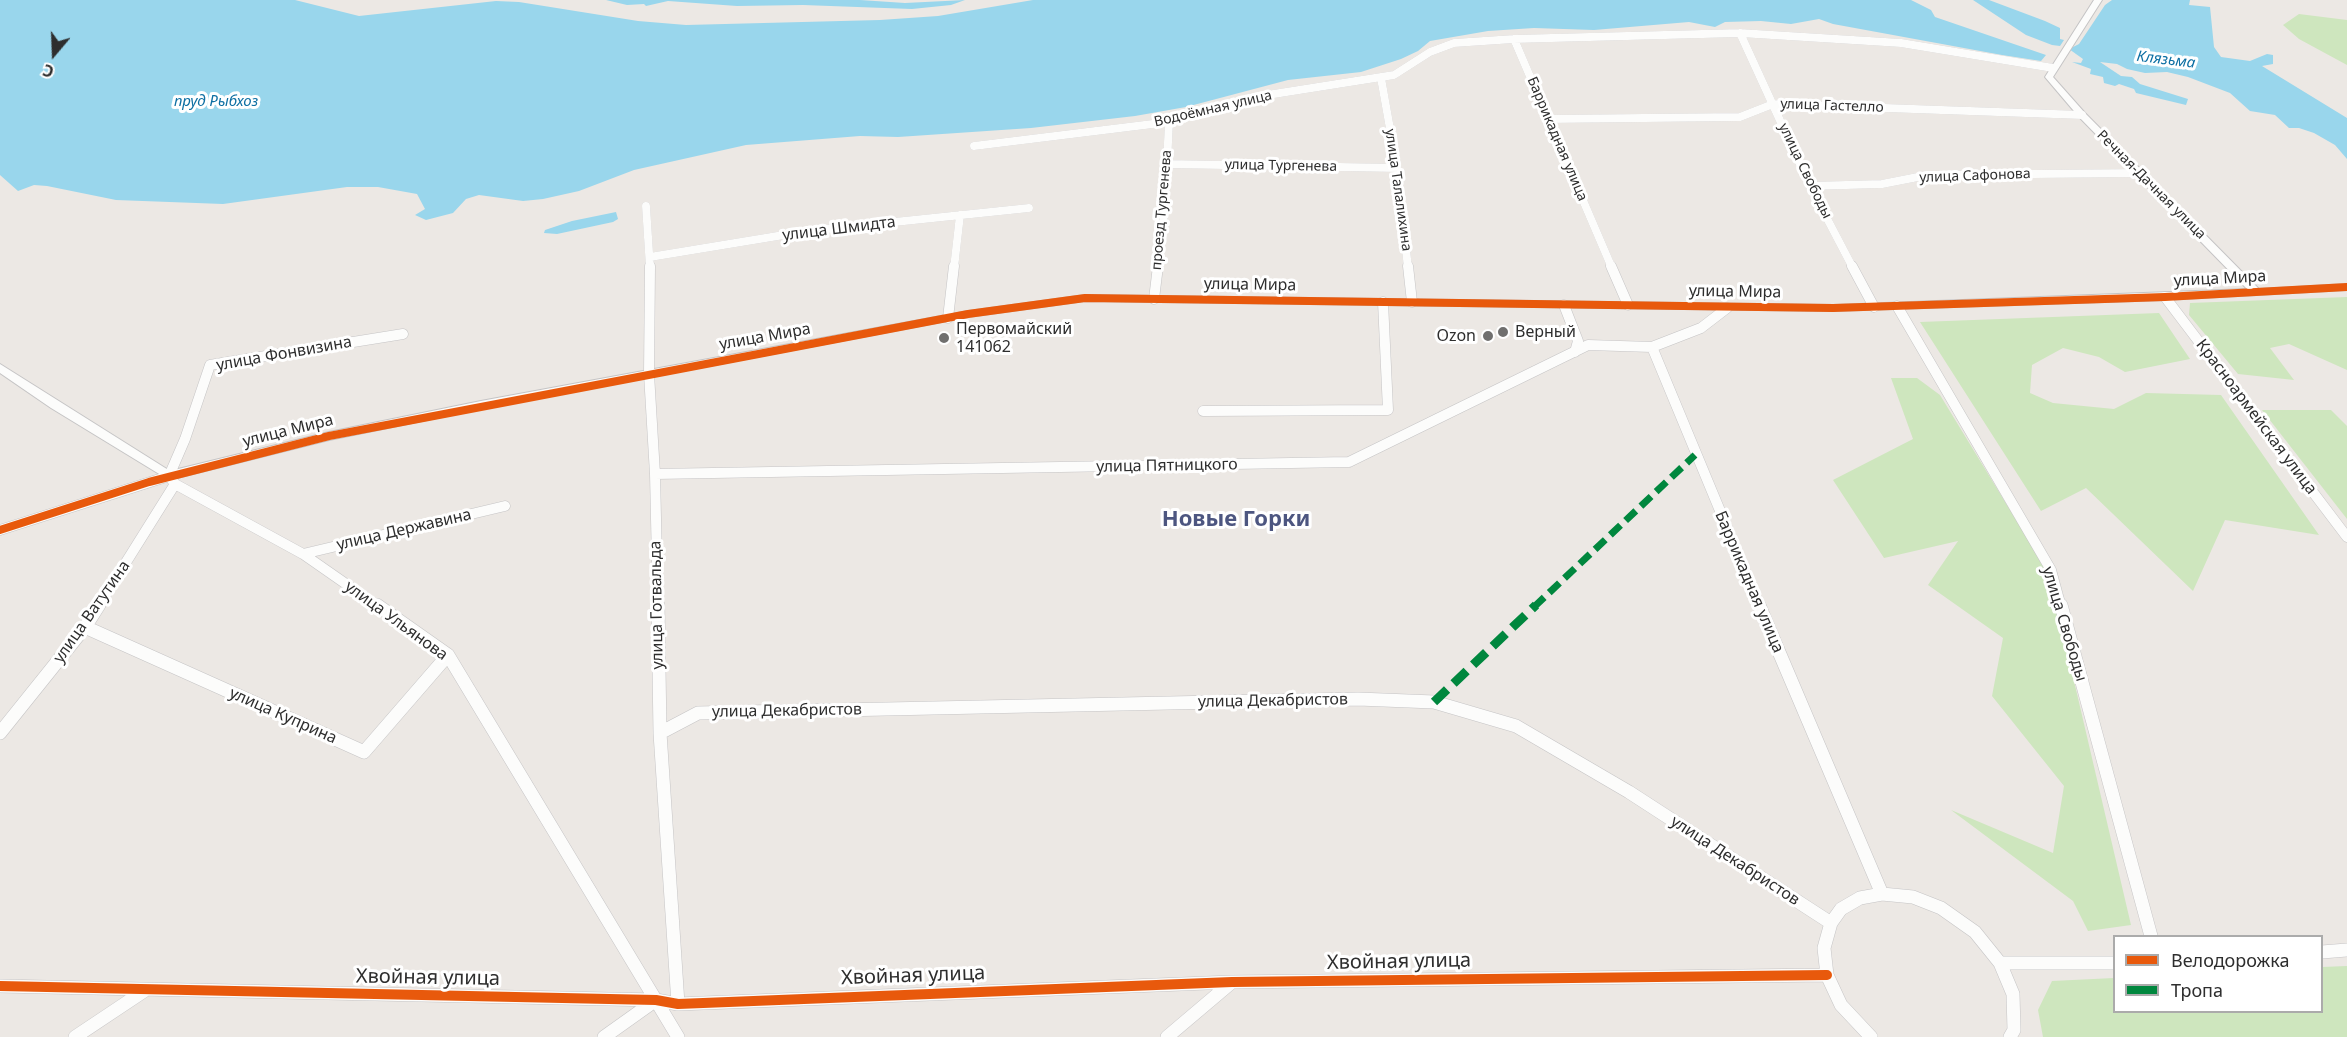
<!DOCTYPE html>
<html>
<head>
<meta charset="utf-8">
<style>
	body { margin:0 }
	#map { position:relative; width:2347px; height:1037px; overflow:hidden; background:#ece8e4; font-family:"Noto Sans",sans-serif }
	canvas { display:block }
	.legend { position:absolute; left:2113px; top:935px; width:210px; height:78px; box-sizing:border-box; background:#fff; border:2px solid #ababab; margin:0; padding:8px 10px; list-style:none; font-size:18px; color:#2e2e2e }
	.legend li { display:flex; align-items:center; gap:12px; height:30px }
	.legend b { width:30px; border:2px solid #ababab }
	.north { position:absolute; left:24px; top:24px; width:60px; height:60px; -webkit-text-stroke:4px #fff; paint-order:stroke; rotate:199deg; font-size:16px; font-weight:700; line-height:24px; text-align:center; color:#2e2e2e }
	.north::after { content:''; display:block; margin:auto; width:21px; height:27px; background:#2e2e2e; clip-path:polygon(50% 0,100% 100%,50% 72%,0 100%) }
</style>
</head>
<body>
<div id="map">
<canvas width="2347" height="1037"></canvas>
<ul class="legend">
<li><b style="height:8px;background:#e8590c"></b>Велодорожка</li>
<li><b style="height:8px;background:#00873e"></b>Тропа</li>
</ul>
<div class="north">С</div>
</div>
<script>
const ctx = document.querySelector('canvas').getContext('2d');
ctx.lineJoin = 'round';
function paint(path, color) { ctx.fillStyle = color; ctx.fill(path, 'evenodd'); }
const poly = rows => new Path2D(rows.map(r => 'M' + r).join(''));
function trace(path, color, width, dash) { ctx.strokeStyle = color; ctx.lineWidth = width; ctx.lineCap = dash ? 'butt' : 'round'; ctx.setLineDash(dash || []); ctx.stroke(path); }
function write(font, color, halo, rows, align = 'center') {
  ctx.font = font + ' "Noto Sans",sans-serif'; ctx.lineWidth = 6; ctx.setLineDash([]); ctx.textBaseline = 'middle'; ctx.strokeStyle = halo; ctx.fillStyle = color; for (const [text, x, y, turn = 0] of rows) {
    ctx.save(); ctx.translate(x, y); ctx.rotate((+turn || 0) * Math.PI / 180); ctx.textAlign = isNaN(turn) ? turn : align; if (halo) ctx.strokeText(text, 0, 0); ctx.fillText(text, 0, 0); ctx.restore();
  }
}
const green = poly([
	[2299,14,2347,20,2347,65,2299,39,2283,25],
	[2347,297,2347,370,2289,344,2270,348,2294,380,2238,374,2189,315,2190,303],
	[2159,313,2190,359,2125,372,2099,357,2063,348,2032,365,2030,393,2053,403,2114,409,2146,393,2221,395,2319,535,2225,520,2193,591,2086,488,2041,511,1920,322],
	[1891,378,1917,378,1940,395,2049,574,2131,925,2088,931,2073,901,1951,810,2053,853,2064,786,1992,696,2003,638,1928,585,1958,541,1884,558,1833,480,1913,439],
	[2262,410,2331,410,2347,426,2347,519],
	[2347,966,2347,1037,2043,1037,2038,1010,2052,981,2114,978,2114,1012,2322,1012,2322,967]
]);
const water = poly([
	[0,0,295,0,359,16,496,1,519,2,638,21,686,25,880,20,938,16,1033,0,1911,0,1931,10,1935,17,2046,55,2041,61,2002,55,1833,24,1819,19,1791,24,1761,21,1725,22,1715,27,1689,22,1594,30,1534,28,1488,31,1430,41,1418,51,1401,59,1361,72,1288,80,1186,107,1135,116,1031,128,898,137,860,136,746,145,634,170,579,191,543,199,523,201,479,195,466,199,453,213,426,220,415,215,425,209,417,194,378,187,347,187,223,204,116,200,47,186,34,185,18,191,0,175],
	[606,0,860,0,905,3,965,0,951,5,912,9,803,5,737,6,668,1,646,6,644,4,627,5],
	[1973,0,1989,0,2045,21,2060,28,2060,39,2064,40,2060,46,2052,45,2026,35],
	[2112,0,2190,0,2189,5,2210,7,2214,47,2221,57,2250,61,2267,54,2273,55,2273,64,2262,66,2347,118,2347,159,2335,145,2314,133,2299,128,2289,128,2275,115,2250,111,2230,93,2188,77,2167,72,2145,73,2127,69,2117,64,2100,62,2121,76,2132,77,2140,84,2188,99,2186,105,2136,93,2134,89,2119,84,2115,86,2104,83,2103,77,2090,74,2091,69,2072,62,2081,63,2083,59,2069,49,2079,44,2105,5],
	[616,212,618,219,613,222,557,234,544,233,545,230,572,221]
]);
const minorFar2 = poly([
	[1740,33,1810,186,1853,268],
	[1514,39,1612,268],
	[1381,78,1397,168,1408,268],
	[1548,119,1740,117,1773,104,2082,115],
	[974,146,1169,122,1261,96,1394,75,1430,52,1454,43,1514,39,1740,33,1901,43,2053,68],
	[1166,164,1397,168],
	[1810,186,1882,184,1928,175,2141,173],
	[646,206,650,268],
	[650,257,808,231,1029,208],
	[954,268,960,215],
	[1158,268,1165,204,1169,122]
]);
const minorFar1 = poly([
	[650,266,649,374,655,474,658,607],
	[1408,266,1412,302],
	[1611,266,1628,305],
	[1852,266,1874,307],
	[2165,297,2347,537],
	[1154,299,1158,266],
	[1564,305,1578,341,1575,352],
	[1897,306,2051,570,2061,607],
	[948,318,954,266],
	[1652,347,1760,607],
	[1203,411,1388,410,1383,302],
	[655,474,1349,462,1588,345,1652,347,1701,328,1727,308],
	[169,476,175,484,303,554,379,607],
	[169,476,185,439,210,365,403,334],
	[0,530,169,476],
	[303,554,505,506],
	[98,607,175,484]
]);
const minor = poly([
	[377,605,448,655,678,1037],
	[658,605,660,733,678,1004],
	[1759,605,1882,894],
	[2061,605,2151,936],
	[85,627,364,752,448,655],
	[0,733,85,627,99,605],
	[660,733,698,713,1358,699,1434,702,1516,726,1629,792,1831,923],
	[2322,952,2347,950],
	[2000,963,2114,963],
	[0,986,656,1000,678,1004,1232,982,1827,975],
	[75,1037,144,991],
	[604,1037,656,1000],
	[1167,1037,1232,982],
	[1871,1037,1841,1005,1827,975,1824,948,1831,923,1841,909,1860,898,1882,894,1913,897,1941,908,1975,932,2000,963,2013,994,2014,1030,2010,1037]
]);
const tertiary = poly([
	[2094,0,2102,0,2053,77,2085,113,2259,289,2347,284,2347,290,2165,300,1833,311,1085,301,968,317,481,409,329,440,169,480,51,408,0,373,0,364,170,471,329,432,481,401,968,311,1085,295,1833,305,2247,289,2079,117,2045,77,2094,0]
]);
const quietFar1 = poly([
	[1534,607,1695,455]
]);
const quiet = poly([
	[1434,702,1536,605]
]);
const cyclewayFar1 = poly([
	[0,530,149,482,329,436,968,314,1085,298,1833,308,2165,297,2347,287]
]);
const cycleway = poly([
	[0,986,656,1000,678,1004,1232,982,1827,975]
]);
const markers = [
	[1503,332,6,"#706f6e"],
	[1488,336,6,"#706f6e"],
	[944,338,6,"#706f6e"]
];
const farStreetnames = [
	["улица Гастелло",1832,106,2],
	["Водоёмная улица",1213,109,-13],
	["Баррикадная улица",1557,139,67],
	["улица Тургенева",1281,166,1],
	["улица Свободы",1805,171,64],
	["улица Сафонова",1975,176,-2],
	["Речная-Дачная улица",2151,185,45],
	["улица Талалихина",1398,190,82],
	["проезд Тургенева",1162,210,-85]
];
const farWaternames = [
	["Клязьма",2166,60,7],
	["пруд Рыбхоз",216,102]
];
const streetNames = [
	["улица Шмидта",839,229,-7],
	["улица Мира",2220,279,-3],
	["улица Мира",1250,285,1],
	["улица Мира",1735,292,1],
	["улица Мира",765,337,-10],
	["улица Фонвизина",284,354,-10],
	["Красноармейская улица",2256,417,53],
	["улица Мира",288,431,-14],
	["улица Пятницкого",1167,466,-1],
	["улица Державина",404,530,-13],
	["Баррикадная улица",1749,582,67],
	["улица Готвальда",657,605,-91],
	["улица Ватутина",92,612,-55],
	["улица Ульянова",396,621,36],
	["улица Свободы",2064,624,73],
	["улица Декабристов",1273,701,-1],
	["улица Декабристов",787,711,-1],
	["улица Куприна",283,716,24],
	["улица Декабристов",1735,861,33]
];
const poiNames = [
	["Первомайский",956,329],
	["141062",956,347],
	["Верный",1515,332],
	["Ozon",1476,336,"right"]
];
const nearStreetnames = [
	["Хвойная улица",1399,962,-1],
	["Хвойная улица",913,976,-2],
	["Хвойная улица",428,978,1]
];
const districtNames = [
	["Новые Горки",1236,520]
];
paint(green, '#cee6be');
paint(water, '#99d6ec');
trace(minorFar2, '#c5c4c5', 8);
trace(minorFar1, '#c5c4c5', 11);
trace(minor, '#c5c4c5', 14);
trace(tertiary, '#c5c4c5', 2);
trace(minorFar2, '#fcfcfb', 8);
trace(minorFar1, '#fcfcfb', 10);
trace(minor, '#fcfcfb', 13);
paint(tertiary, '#fcfcfb');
trace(quietFar1, '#00873e', 7, [14, 7]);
trace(quiet, '#00873e', 9, [18, 9]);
trace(cyclewayFar1, '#e8590c', 8);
trace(cycleway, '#e8590c', 10);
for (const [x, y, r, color] of markers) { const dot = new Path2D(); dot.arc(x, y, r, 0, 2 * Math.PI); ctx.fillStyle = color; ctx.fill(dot); trace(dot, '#fff', 2); }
write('14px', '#2e2e2e', '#fff', farStreetnames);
write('italic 15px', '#0d6fa3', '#fff', farWaternames);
write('16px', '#2e2e2e', '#fff', streetNames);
write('16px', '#2e2e2e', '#fff', poiNames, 'left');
write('20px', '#2e2e2e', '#fff', nearStreetnames);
write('bold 22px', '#4d5680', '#fff', districtNames);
</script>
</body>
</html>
